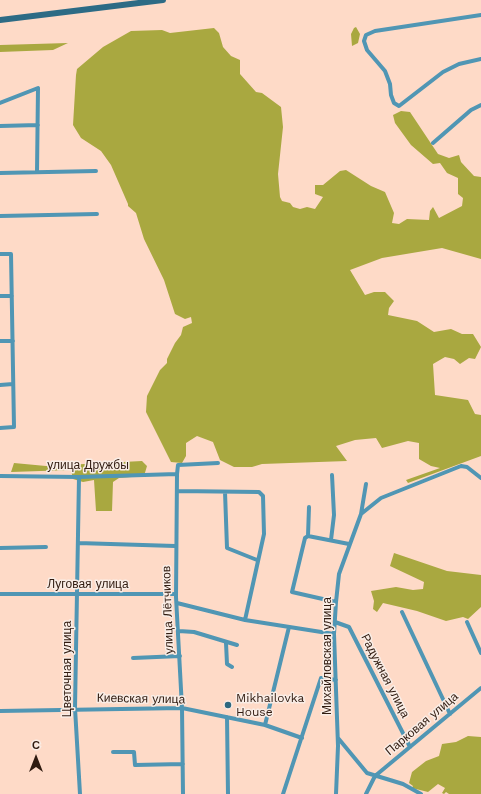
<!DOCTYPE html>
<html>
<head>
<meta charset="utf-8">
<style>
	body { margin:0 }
	#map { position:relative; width:481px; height:794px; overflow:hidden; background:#fedac7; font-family:"Work Sans",sans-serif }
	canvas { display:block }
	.north { position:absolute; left:16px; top:738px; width:40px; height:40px; -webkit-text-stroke:3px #f9ede6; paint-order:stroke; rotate:0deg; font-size:11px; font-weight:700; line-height:16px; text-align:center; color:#301b10 }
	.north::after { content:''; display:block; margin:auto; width:14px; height:18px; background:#301b10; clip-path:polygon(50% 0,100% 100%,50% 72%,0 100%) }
</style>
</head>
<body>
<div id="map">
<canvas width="481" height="794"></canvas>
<div class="north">С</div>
</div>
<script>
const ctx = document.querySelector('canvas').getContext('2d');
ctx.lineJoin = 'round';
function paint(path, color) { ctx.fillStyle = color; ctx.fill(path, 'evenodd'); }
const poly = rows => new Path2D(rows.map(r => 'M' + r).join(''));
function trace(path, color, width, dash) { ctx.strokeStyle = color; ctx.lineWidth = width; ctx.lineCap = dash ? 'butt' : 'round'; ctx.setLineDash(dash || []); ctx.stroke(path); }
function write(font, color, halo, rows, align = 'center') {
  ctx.font = font + ' "Work Sans",sans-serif'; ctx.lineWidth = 3; ctx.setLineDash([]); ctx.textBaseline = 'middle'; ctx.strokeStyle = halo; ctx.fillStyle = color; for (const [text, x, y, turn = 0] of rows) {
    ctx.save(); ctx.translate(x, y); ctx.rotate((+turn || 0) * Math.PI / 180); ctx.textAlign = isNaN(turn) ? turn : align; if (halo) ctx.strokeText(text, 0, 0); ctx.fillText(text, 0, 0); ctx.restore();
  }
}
const forest = poly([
	[356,27,360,34,358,43,352,46,351,34,354,28],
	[214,28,219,33,223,47,231,56,240,60,240,74,256,92,262,93,281,107,283,127,278,174,280,197,282,201,290,203,293,207,300,209,307,207,315,209,323,197,315,194,315,185,323,185,340,171,346,170,371,186,385,192,394,213,392,223,399,224,407,219,429,220,430,211,433,207,439,218,462,206,463,198,458,194,458,178,447,173,440,163,433,164,411,145,395,123,393,115,401,111,410,112,438,154,449,158,459,155,461,162,474,176,481,177,481,259,442,248,382,258,350,270,365,295,374,292,385,292,394,301,389,308,388,315,417,321,434,332,451,329,462,334,473,334,481,347,475,359,469,358,460,364,454,359,445,357,433,364,435,395,468,400,475,414,481,415,481,456,408,483,406,480,440,468,431,466,419,459,419,443,408,441,382,448,376,438,355,440,336,446,347,461,262,464,252,467,234,467,220,460,213,442,197,436,186,443,186,456,182,463,171,462,146,412,147,396,160,370,167,363,167,359,175,343,181,335,183,327,192,323,191,317,185,319,175,314,164,280,144,239,136,213,128,206,128,204,111,165,101,151,81,138,73,125,76,75,77,69,103,47,131,31,162,30,170,33],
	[68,43,53,50,0,52,0,45],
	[142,461,147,466,144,476,119,478,113,482,112,511,96,511,94,480,83,482,73,479,71,470,11,472,14,463,46,466],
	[394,553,447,571,481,575,481,607,468,619,463,617,446,621,417,611,383,603,377,612,373,609,374,601,371,591,396,587,413,590,423,589,424,582,390,566],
	[468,736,481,737,481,794,449,794,446,792,444,794,442,793,445,788,438,784,428,792,412,788,413,786,409,783,412,772,426,761,439,756,442,744,456,742]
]);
const minor = poly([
	[481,15,375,31,366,35,364,41,367,50,385,71,390,84,391,95,394,103,399,106,443,72,459,64,481,59],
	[0,103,38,88,37,172],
	[0,126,38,125],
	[433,143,471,110,481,105],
	[0,173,96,171],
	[0,216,97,214],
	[0,254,11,254,14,427,0,428],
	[0,296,12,296],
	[0,341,13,341],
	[0,385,13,384],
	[0,476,79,477,177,474],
	[79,477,75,708,80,794],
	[177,491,259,492,263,496,264,534,245,620],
	[225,492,227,548,257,560],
	[309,507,308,536,305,538,292,592,336,602],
	[361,514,366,484],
	[308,536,349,544],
	[331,540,334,515,332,475],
	[78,543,175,546],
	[0,548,46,547],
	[0,594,176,594],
	[177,603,245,620,334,634],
	[402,612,450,714],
	[335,622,349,627,410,747],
	[467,622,481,653],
	[179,631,194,632,237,645],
	[226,643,227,664,232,667],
	[133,658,180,656],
	[0,711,182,708,265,725,302,738],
	[227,717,228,794],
	[265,725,289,627],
	[338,738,367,773,403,784,421,794],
	[113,752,134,752,135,765,183,764],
	[183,794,182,708,176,597,177,474,178,465,218,463],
	[283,794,321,678,336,680],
	[336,794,338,746,334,634,336,602,339,574,361,514,381,498,461,466,467,467,481,478],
	[366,794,375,776,481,688]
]);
const secondary = poly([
	[0,20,163,0]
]);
const markers = [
	[228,705,4,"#2d6880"]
];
const streetNames = [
	["улица Дружбы",88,465],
	["Луговая улица",88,584],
	["улица Лётчиков",168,610,-92],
	["Михайловская улица",327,656,-90],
	["Цветочная улица",67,669,-90],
	["Радужная улица",385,676,63],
	["Киевская улица",141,699,1],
	["Парковая улица",422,724,-40]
];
const poiNames = [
	["Mikhailovka",236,698],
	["House",236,712]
];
paint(forest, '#a9a840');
trace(minor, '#5096b4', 4);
trace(secondary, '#2d6b85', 6);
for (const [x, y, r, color] of markers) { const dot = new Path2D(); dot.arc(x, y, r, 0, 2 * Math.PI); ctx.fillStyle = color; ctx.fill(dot); trace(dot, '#f9ede6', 1.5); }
write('12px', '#301b10', '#f9ede6', streetNames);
write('12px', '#301b10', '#f9ede6', poiNames, 'left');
</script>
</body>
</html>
